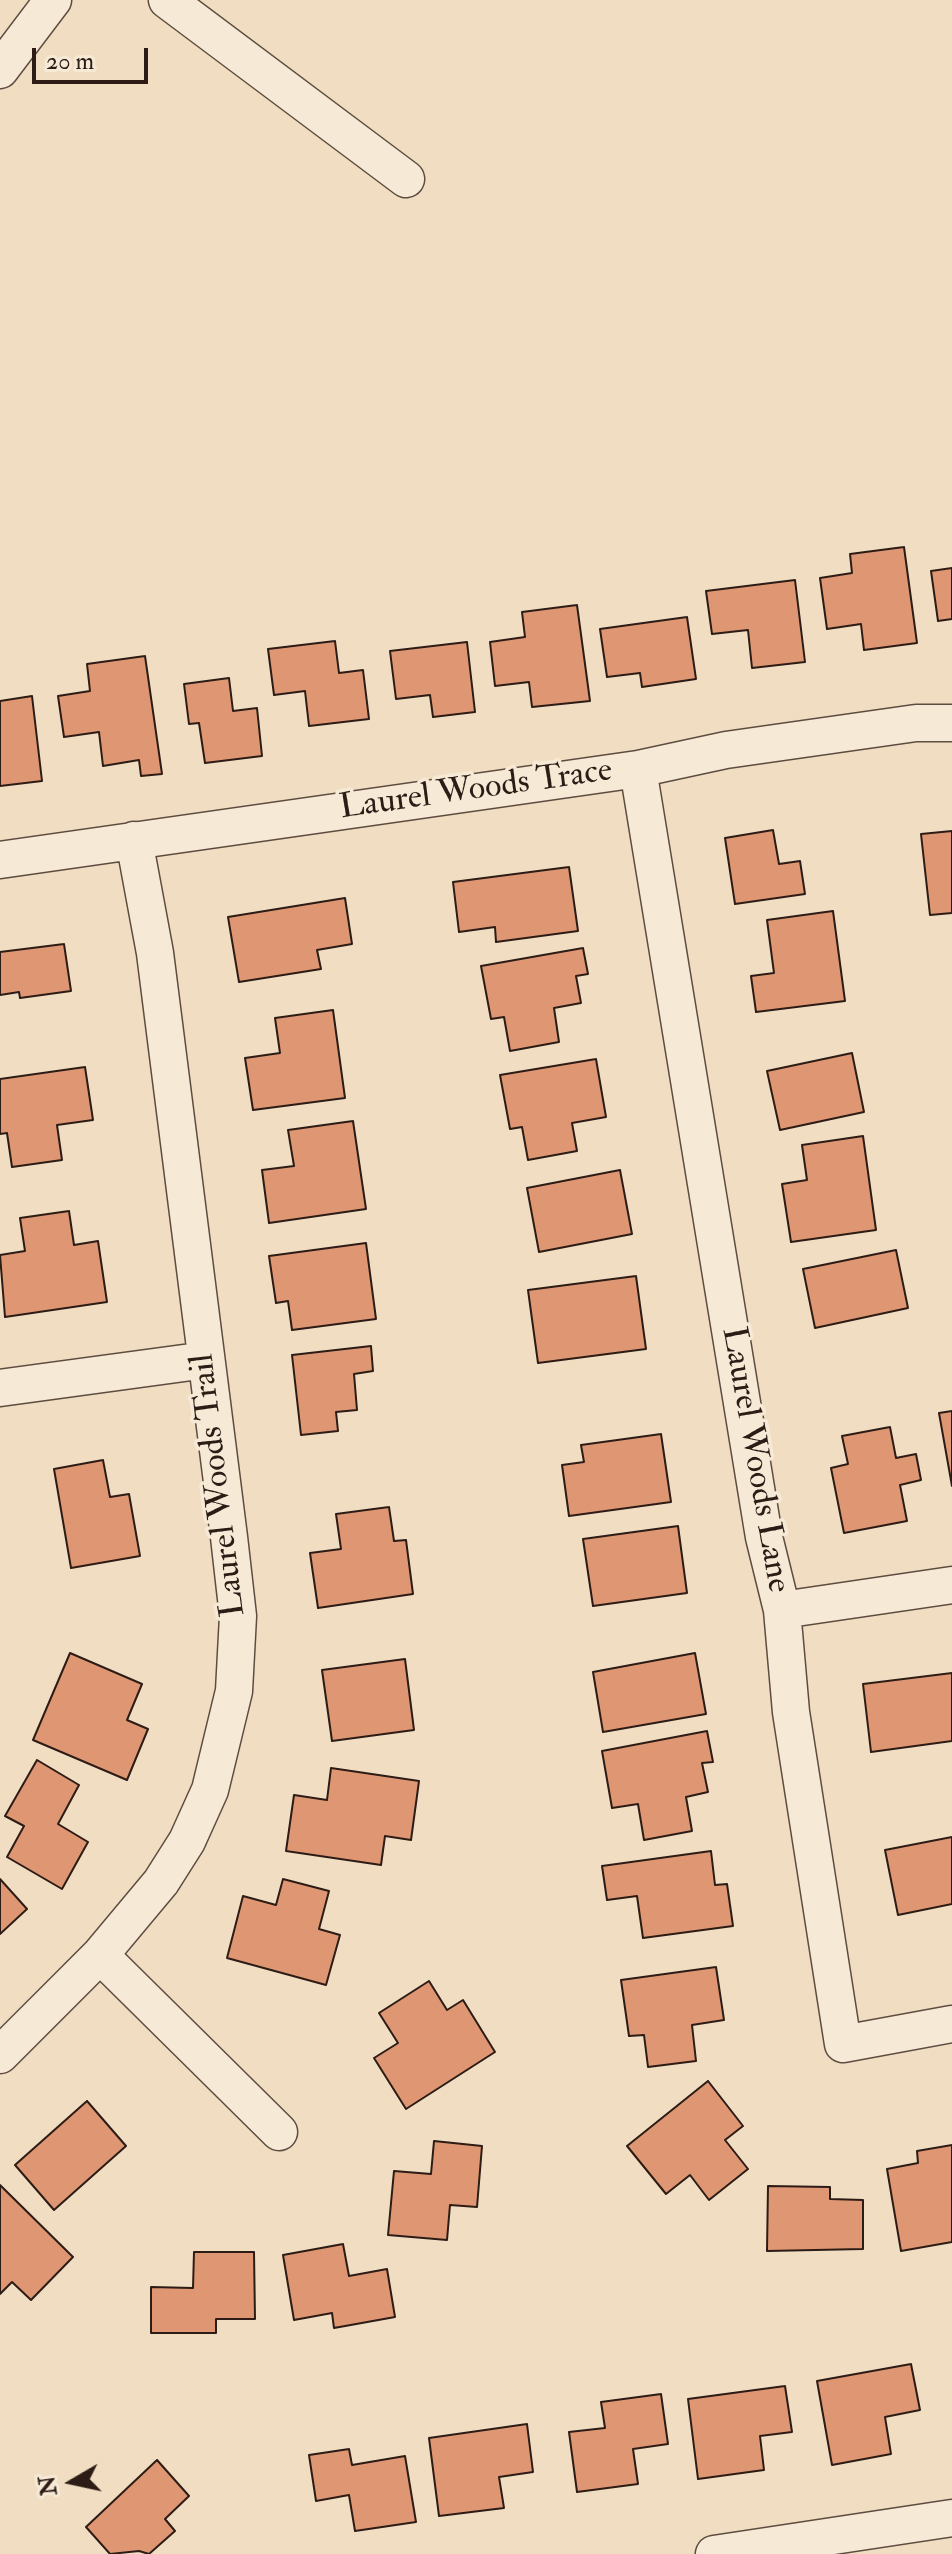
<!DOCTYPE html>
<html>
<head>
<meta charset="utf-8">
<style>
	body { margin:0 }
	#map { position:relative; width:952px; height:2554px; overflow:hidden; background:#f1dec2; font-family:"IM FELL Double Pica",serif }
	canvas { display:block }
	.north { position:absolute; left:32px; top:2442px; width:80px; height:80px; -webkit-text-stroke:6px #f6ead7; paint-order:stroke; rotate:261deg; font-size:22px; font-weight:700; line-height:32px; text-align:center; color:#2d1c16 }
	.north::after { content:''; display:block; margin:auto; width:28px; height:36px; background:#2d1c16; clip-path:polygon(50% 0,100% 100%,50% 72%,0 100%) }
	.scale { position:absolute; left:32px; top:48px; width:116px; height:36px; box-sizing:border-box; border:4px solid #2d1c16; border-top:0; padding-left:10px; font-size:24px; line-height:28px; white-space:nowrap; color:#2d1c16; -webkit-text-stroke:6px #f6ead7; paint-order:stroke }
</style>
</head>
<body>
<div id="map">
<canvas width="952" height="2554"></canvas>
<div class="north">N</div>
<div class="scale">20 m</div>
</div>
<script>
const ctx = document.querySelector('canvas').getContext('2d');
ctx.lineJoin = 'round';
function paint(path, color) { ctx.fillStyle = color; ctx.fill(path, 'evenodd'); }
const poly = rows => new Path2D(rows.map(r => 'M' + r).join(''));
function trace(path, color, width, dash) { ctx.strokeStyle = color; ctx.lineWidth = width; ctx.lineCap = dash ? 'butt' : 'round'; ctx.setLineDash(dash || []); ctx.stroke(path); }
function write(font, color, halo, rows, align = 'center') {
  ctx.font = font + ' "IM FELL Double Pica",serif'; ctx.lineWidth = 7; ctx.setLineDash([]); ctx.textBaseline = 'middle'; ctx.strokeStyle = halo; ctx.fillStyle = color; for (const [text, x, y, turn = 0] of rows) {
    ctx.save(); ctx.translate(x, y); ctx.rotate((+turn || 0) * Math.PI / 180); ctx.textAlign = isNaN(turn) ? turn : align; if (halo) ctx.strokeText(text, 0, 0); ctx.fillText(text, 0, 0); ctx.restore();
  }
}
const building = poly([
	[904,547,917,643,864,650,861,624,827,629,820,578,852,573,850,554,904,547],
	[952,568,952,619,938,621,931,571,952,568],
	[795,580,805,662,752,668,748,630,712,634,706,591,795,580],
	[577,605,590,701,532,707,529,682,495,686,490,642,525,637,522,612,577,605],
	[687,617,696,679,642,687,640,673,607,677,600,629,687,617],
	[335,641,339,673,363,670,369,719,309,726,305,691,274,695,268,649,335,641],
	[467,642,475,712,433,717,430,695,396,699,390,651,467,642],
	[145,656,162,774,141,776,139,760,103,766,99,732,64,737,58,696,90,691,87,664,145,656],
	[229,678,233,711,257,708,262,756,205,763,199,723,189,724,184,684,229,678],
	[32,696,42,781,0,786,0,701,32,696],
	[773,830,779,864,800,861,805,894,735,904,725,838,773,830],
	[952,831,952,913,930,915,921,834,952,831],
	[569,867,578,931,496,942,495,927,459,932,453,882,569,867],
	[345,898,352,944,317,950,321,969,239,982,228,917,345,898],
	[833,911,845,1001,756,1012,751,976,774,973,767,920,833,911],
	[64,944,71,991,20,998,19,992,0,995,0,952,64,944],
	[583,948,588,974,576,976,581,1003,554,1008,559,1042,510,1051,504,1017,491,1019,481,966,583,948],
	[333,1010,345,1098,253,1110,245,1058,280,1053,275,1018,333,1010],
	[852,1053,864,1112,780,1130,767,1071,852,1053],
	[596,1059,606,1117,572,1123,577,1151,528,1160,522,1127,510,1129,500,1075,596,1059],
	[85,1067,93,1120,57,1125,62,1160,12,1167,7,1133,0,1134,0,1079,85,1067],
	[353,1121,366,1209,269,1223,262,1170,294,1166,288,1130,353,1121],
	[863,1136,876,1230,791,1242,782,1184,807,1180,802,1145,863,1136],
	[620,1170,632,1234,539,1252,527,1188,620,1170],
	[69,1211,74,1245,98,1241,107,1302,5,1317,0,1255,25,1251,20,1218,69,1211],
	[366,1243,376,1319,292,1330,288,1301,276,1303,269,1256,366,1243],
	[896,1250,908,1308,815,1328,803,1269,896,1250],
	[636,1276,646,1349,538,1363,528,1290,636,1276],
	[371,1346,373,1371,354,1374,357,1410,336,1412,338,1431,301,1435,292,1355,371,1346],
	[952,1411,952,1486,939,1413,952,1411],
	[890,1427,896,1458,916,1454,921,1480,900,1485,907,1521,844,1533,831,1468,848,1464,842,1436,890,1427],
	[661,1434,671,1502,569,1516,562,1465,584,1462,581,1445,661,1434],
	[103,1460,110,1497,129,1494,140,1556,71,1568,54,1469,103,1460],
	[389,1507,394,1541,406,1540,413,1594,318,1608,310,1553,341,1549,336,1514,389,1507],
	[678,1526,687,1593,593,1606,583,1539,678,1526],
	[70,1653,142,1684,127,1720,148,1729,127,1780,33,1740,70,1653],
	[695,1653,706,1714,603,1732,593,1672,695,1653],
	[405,1659,414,1730,332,1741,322,1670,405,1659],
	[952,1673,952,1741,871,1752,863,1684,952,1673],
	[707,1731,713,1762,702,1763,708,1792,686,1797,692,1831,644,1840,638,1804,612,1808,602,1751,707,1731],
	[37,1760,79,1785,58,1824,88,1842,62,1889,7,1857,24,1826,5,1816,37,1760],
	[331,1768,419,1781,411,1840,385,1836,381,1865,286,1851,294,1795,327,1800,331,1768],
	[952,1837,952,1904,898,1915,885,1850,952,1837],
	[711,1851,715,1885,727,1884,733,1926,643,1938,637,1896,607,1900,602,1866,711,1851],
	[0,1879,27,1909,0,1934,0,1879],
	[283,1879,329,1891,319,1929,340,1935,326,1985,227,1958,243,1896,276,1905,283,1879],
	[716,1967,724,2020,692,2025,696,2061,648,2067,644,2035,629,2036,621,1980,716,1967],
	[429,1981,447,2010,463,2000,495,2052,406,2109,374,2058,398,2043,379,2013,429,1981],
	[708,2081,743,2126,725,2140,748,2169,709,2200,690,2175,666,2194,627,2146,708,2081],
	[87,2101,126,2146,54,2210,15,2165,87,2101],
	[434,2141,482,2146,477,2207,450,2205,447,2240,388,2235,394,2171,431,2174,434,2141],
	[952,2145,952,2242,901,2251,887,2169,918,2163,917,2151,952,2145],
	[0,2185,73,2257,31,2300,12,2282,0,2294,0,2185],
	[768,2186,830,2187,830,2199,863,2200,863,2249,767,2251,768,2186],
	[343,2244,349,2276,387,2269,395,2317,334,2328,332,2313,294,2320,283,2255,343,2244],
	[194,2252,254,2252,255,2319,216,2319,216,2333,151,2333,151,2287,193,2288,194,2252],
	[911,2364,920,2410,885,2417,891,2454,832,2465,817,2381,911,2364],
	[785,2386,792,2432,760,2436,764,2470,698,2479,688,2399,785,2386],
	[661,2394,668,2444,633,2449,638,2484,577,2492,569,2432,605,2428,601,2402,661,2394],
	[527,2424,533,2472,499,2477,504,2508,439,2516,429,2438,527,2424],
	[349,2449,352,2465,405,2456,416,2522,355,2531,349,2495,316,2501,309,2455,349,2449],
	[157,2460,189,2496,165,2519,175,2531,149,2554,139,2551,110,2554,86,2527,157,2460]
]);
const street = poly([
	[167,0,406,179],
	[0,70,53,0],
	[638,769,764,1537,782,1610,791,1712,843,2044,952,2024],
	[0,860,638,769,726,750,916,723,952,723],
	[0,1388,206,1360],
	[782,1610,952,1585],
	[100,1955,279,2132],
	[0,2055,100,1955,161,1882,187,1841,210,1790,234,1691,238,1616,229,1537,155,953,134,840],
	[714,2554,952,2518]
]);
const streetNames = [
	["Laurel Woods Trace",476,791,-8],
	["Laurel Woods Lane",754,1460,80],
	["Laurel Woods Trail",220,1485,-97]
];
paint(building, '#df9773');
trace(building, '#2d1c16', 2);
trace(street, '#5e4c41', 39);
trace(street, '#f6ead7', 36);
write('34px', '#2d1c16', '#f6ead7', streetNames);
</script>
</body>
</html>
